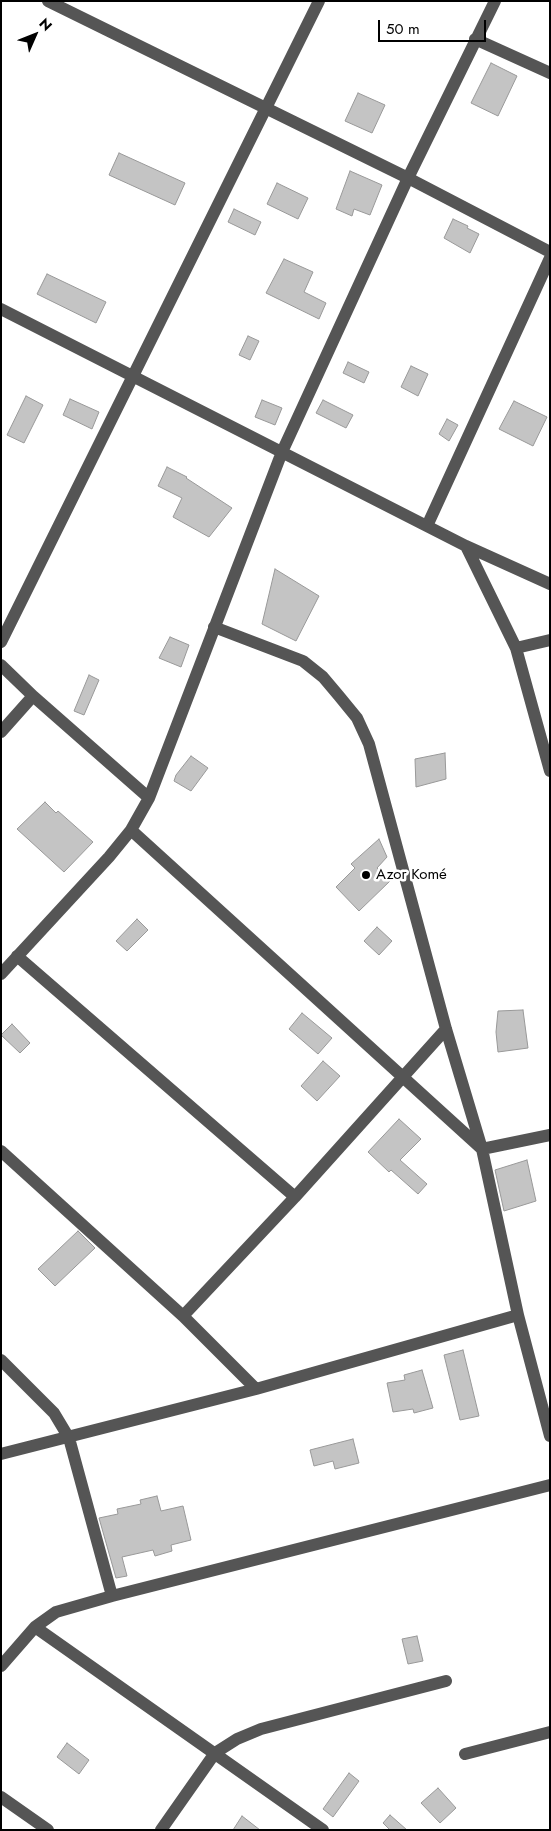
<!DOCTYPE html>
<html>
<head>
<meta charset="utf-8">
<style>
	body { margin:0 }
	#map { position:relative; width:551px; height:1831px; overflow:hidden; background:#fff; font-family:Jost,sans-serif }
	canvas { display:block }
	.frame { position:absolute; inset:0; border:2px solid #000; pointer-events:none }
	.north { position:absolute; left:10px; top:10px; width:50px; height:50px; -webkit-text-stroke:4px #fff; paint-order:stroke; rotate:46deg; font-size:14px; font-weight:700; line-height:20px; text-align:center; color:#000 }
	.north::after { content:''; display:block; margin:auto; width:18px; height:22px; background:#000; clip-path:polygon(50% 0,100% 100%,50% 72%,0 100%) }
	.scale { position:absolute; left:378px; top:20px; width:108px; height:22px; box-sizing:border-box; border:2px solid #000; border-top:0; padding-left:6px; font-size:15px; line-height:18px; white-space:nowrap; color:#000; -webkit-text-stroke:4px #fff; paint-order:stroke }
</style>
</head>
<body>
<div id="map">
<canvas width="551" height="1831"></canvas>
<div class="frame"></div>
<div class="north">N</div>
<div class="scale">50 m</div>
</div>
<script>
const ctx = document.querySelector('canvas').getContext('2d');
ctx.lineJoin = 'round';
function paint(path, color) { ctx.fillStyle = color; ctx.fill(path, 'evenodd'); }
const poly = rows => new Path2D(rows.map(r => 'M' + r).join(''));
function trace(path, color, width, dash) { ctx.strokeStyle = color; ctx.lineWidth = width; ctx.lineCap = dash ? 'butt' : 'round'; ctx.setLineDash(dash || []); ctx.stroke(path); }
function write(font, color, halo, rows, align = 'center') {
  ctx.font = font + ' Jost,sans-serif'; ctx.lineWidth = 5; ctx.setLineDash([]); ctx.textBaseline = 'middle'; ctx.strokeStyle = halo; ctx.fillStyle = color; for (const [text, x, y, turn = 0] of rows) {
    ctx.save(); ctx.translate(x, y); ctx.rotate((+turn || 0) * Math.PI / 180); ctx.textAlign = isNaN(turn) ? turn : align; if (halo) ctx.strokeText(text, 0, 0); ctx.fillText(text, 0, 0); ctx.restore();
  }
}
const building = poly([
	[491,63,517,76,498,116,471,103,491,63],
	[358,93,385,105,372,133,345,121,358,93],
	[119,153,185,183,175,205,109,175,119,153],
	[350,171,382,185,370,215,354,209,352,216,336,209,350,171],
	[277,183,308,198,298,219,267,204,277,183],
	[234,209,261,222,255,235,228,222,234,209],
	[453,219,468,226,467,228,479,234,470,253,444,238,453,219],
	[284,259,313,272,304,292,326,303,319,319,266,293,284,259],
	[47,274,106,302,96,323,37,294,47,274],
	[248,336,259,341,250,360,239,355,248,336],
	[348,362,369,372,364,383,343,373,348,362],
	[411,366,428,374,418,396,401,387,411,366],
	[26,396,43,405,24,443,7,435,26,396],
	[70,399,99,412,92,429,63,415,70,399],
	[262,400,282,408,275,425,255,417,262,400],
	[323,400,353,415,346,428,316,413,323,400],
	[514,401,547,417,533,446,499,429,514,401],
	[447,419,458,425,449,441,439,434,447,419],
	[167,467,187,477,186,478,232,508,209,537,173,517,182,498,158,486,167,467],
	[275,569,319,596,296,641,262,624,275,569],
	[170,637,189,645,181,667,159,658,170,637],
	[89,675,99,680,84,715,74,711,89,675],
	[445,753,446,779,416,787,415,759,445,753],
	[191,756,208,768,191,791,174,781,176,775,191,756],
	[45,802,56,813,58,811,93,842,64,872,17,829,45,802],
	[379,839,387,857,377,868,390,881,359,911,336,887,355,868,351,864,379,839],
	[137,919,148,930,127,951,116,941,137,919],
	[377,927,392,941,379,955,364,941,377,927],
	[523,1010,528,1048,498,1052,496,1032,498,1011,523,1010],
	[302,1013,332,1038,318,1054,289,1029,302,1013],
	[12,1024,30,1043,20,1053,1,1035,12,1024],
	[323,1061,340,1076,317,1101,301,1086,323,1061],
	[399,1119,421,1139,400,1160,427,1184,418,1194,391,1170,389,1172,368,1152,399,1119],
	[527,1160,536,1201,504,1211,495,1170,527,1160],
	[78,1231,95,1248,55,1286,38,1269,78,1231],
	[463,1350,479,1416,460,1420,444,1355,463,1350],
	[422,1370,433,1408,414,1413,413,1409,393,1412,387,1383,405,1380,404,1375,422,1370],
	[353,1439,359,1463,335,1469,333,1461,314,1466,310,1450,353,1439],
	[157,1496,161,1511,183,1506,191,1540,171,1545,172,1551,155,1556,153,1550,122,1557,127,1576,116,1578,99,1518,118,1514,117,1509,141,1504,140,1500,157,1496],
	[417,1636,423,1661,408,1664,402,1639,417,1636],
	[67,1743,89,1760,79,1774,57,1757,67,1743],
	[349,1773,359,1781,333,1817,323,1809,349,1773],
	[438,1788,456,1808,440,1823,421,1803,438,1788],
	[390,1815,407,1830,390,1830,383,1823,390,1815],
	[242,1816,260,1830,233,1830,242,1816]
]);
const minor = poly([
	[48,1,408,178,550,252],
	[475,39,550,73],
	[1,309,466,546,550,584],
	[427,526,550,258],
	[466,546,516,648,550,771],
	[214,627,303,661,323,677,339,696,357,718,369,744,446,1029,482,1149,518,1315,550,1436],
	[1,642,319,1],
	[516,648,550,640],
	[1,665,33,696,149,798],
	[1,732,33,696],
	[131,830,482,1149,550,1135],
	[17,956,295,1197],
	[1,974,109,857,131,830,149,798,282,452,408,178,495,1],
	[1,1151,183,1316,256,1389],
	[183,1316,295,1197,446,1029],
	[1,1360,54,1413,69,1438,112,1596],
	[1,1454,256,1389,518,1315],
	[35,1627,323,1830],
	[1,1666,35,1627,56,1612,112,1596,550,1485],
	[465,1754,550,1732],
	[1,1797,48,1830],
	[161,1830,215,1753,237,1739,261,1729,446,1681]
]);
const markers = [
	[366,875,5,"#000"]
];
const poiNames = [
	["Azor Komé",376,875]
];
paint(building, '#c4c4c4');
trace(building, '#999', 1);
trace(minor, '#555', 12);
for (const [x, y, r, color] of markers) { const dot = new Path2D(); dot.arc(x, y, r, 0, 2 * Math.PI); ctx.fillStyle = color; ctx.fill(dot); trace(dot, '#fff', 2); }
write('15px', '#000', '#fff', poiNames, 'left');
</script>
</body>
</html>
